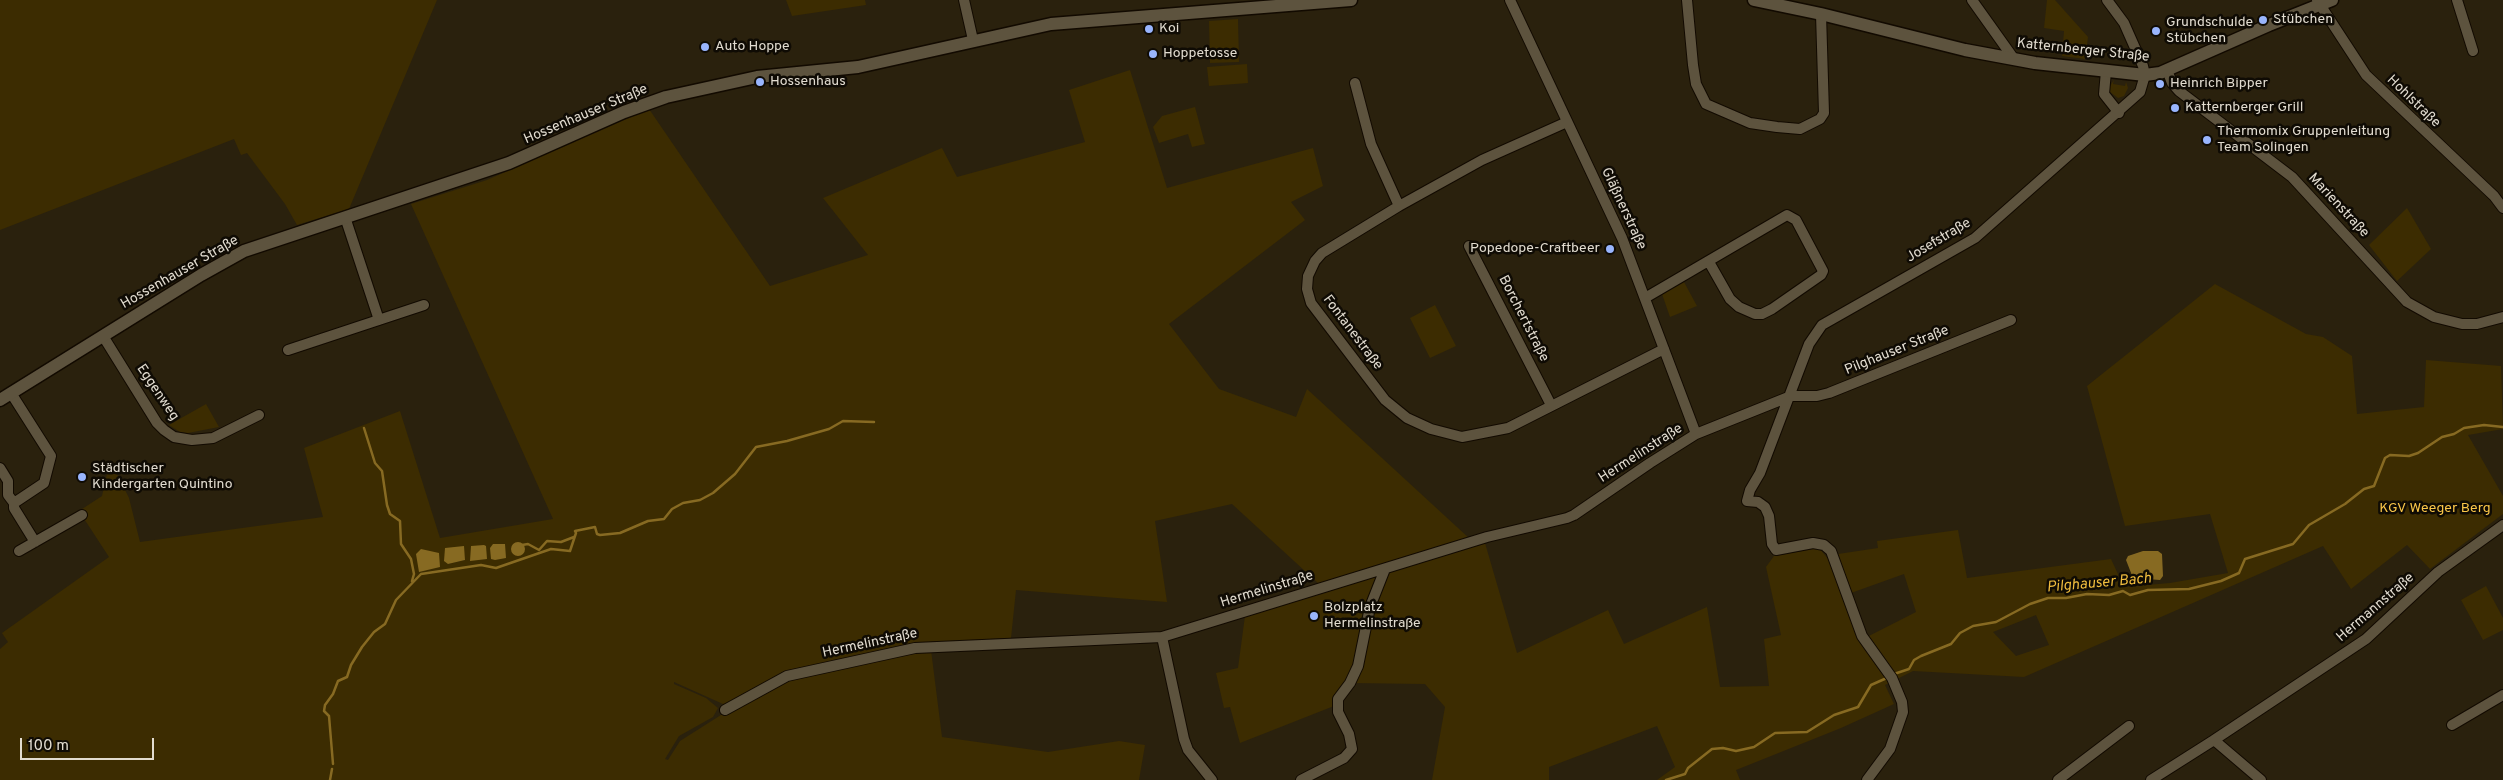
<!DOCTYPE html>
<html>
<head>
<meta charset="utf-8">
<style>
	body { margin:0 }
	#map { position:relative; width:2503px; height:780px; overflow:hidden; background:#2a210d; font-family:Overpass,sans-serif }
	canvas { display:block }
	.scale { position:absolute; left:20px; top:738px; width:134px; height:22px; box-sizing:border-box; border:2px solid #e2dcd0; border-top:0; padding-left:6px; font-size:15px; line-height:18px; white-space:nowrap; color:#e2dcd0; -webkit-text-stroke:4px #0f0b04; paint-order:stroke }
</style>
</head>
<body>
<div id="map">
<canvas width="2503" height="780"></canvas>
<div class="scale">100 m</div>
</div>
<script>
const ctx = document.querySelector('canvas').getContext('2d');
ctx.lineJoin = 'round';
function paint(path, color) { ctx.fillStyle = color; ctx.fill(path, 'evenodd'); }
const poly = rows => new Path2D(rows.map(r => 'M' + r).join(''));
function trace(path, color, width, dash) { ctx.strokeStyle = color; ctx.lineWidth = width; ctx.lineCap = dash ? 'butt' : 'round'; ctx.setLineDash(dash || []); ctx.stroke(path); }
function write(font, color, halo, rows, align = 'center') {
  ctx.font = font + ' Overpass,sans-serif'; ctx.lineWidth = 5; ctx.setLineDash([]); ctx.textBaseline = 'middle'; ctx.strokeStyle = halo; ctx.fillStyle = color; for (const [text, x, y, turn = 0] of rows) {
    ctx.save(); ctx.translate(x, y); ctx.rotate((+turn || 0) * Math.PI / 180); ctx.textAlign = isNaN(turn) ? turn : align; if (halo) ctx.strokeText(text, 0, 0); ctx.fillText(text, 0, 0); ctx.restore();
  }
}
const green = poly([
	[0,0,437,0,349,209,297,225,285,204,247,153,241,155,234,139,0,230],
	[786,0,865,0,866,5,792,16],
	[2047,0,2055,0,2088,37,2085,59,2062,56,2064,31,2044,28],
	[1238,19,1239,62,1210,63,1209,21],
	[1247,64,1248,83,1209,86,1207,67],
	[1130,70,1167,188,1313,148,1323,186,1291,202,1305,220,1169,324,1219,389,1296,417,1307,389,1470,539,1319,584,1232,504,1155,521,1167,602,1016,590,1011,638,930,642,942,737,1048,752,1119,741,1145,745,1139,780,0,780,0,649,8,642,2,633,109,557,79,511,102,496,109,465,112,464,129,498,140,542,323,517,304,448,400,411,440,538,553,519,411,204,487,180,649,109,770,286,868,255,823,198,942,148,957,177,1085,142,1069,90],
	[463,547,465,560,448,564,445,549],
	[674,682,723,704,730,703,732,708,680,741,668,760,665,759,679,736,713,717,718,708,706,698,674,684],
	[2114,80,2113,84,2125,86,2126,82,2128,88,2124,96,2118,98,2110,92,2110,86],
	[1195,107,1205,144,1192,147,1188,134,1159,143,1153,127,1162,116],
	[2407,208,2431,249,2397,281,2369,245],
	[1684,282,1697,306,1670,317,1662,294],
	[2215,284,2306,334,2323,337,2352,356,2357,414,2424,407,2426,360,2501,366,2503,429,2468,435,2503,496,2503,514,2430,569,2407,545,2351,589,2323,546,2024,677,1913,671,1885,685,1894,704,1841,728,1736,770,1740,780,1657,780,1675,767,1657,726,1549,767,1549,780,1432,780,1445,707,1425,684,1350,683,1334,706,1240,743,1230,707,1224,708,1216,673,1238,668,1245,616,1485,543,1517,653,1608,610,1624,644,1707,607,1720,687,1769,686,1764,639,1781,635,1766,567,1774,556,1819,548,1829,560,1861,640,1916,612,1904,574,1851,593,1838,554,1878,548,1877,541,1958,530,1967,578,2111,559,2124,587,2170,583,2228,573,2210,514,2125,526,2087,386],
	[2036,615,2049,645,2016,656,1993,632],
	[1435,305,1456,346,1430,358,1410,318],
	[206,404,219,427,188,433,180,432,169,425],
	[2486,586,2503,618,2503,630,2483,640,2461,600]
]);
const water = poly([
	'511 549a7 7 0 1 1 14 0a7 7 0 1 1-14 0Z',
	[493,544,505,544,506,558,495,560,491,559,490,548],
	[484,545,486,546,487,559,470,561,471,546],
	[464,546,465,560,448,564,444,561,445,548],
	[421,549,439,553,440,567,419,572,416,554],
	[2143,551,2158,551,2162,554,2163,576,2160,580,2133,578,2126,560,2128,556]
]);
const stream = poly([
	[364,428,375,463,382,471,387,505,390,514,400,521,401,544,411,559,414,574,412,581],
	[522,545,528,544,539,550,547,541,561,542,574,537],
	[1894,674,1909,669,1914,660,1921,656,1951,644,1960,633,1973,626,1996,622,2030,604,2048,598,2066,598,2087,594,2109,595,2123,591,2130,595,2148,590,2189,589,2221,581,2239,573,2245,559,2293,544,2309,525,2345,504,2364,489,2374,486,2385,458,2390,455,2409,456,2418,453,2442,437,2454,434,2464,428,2484,425,2503,427],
	[333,764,329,716,324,711,325,705,333,694,338,681,347,677,351,665,362,647,374,632,385,624,396,600,421,574,481,565,496,568,551,549,570,551,576,533,575,531,595,527,597,534,600,535,620,533,648,521,664,519,672,509,683,503,700,500,713,493,735,474,756,447,787,441,829,429,843,421,874,422],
	[330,780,332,769],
	[1666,780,1685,774,1688,768,1712,749,1723,748,1736,751,1754,747,1775,733,1807,732,1834,715,1858,707,1871,685,1889,677]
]);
const minor = poly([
	[964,0,973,40],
	[1510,0,1622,238,1696,434],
	[1687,0,1693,65,1696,84,1706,104,1750,123,1777,127,1800,129,1820,119,1824,113,1821,14],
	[1972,0,2014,59],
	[2317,0,2366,75,2494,196,2503,208],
	[2457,0,2473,51],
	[2167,70,2172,83,2179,91,2292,177,2407,302,2434,317,2462,324,2477,324,2503,317],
	[2106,71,2104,94,2119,113],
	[1355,83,1371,144,1399,206],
	[1567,122,1482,160,1399,206,1322,253,1315,261,1308,276,1307,289,1311,303,1385,400,1407,418,1431,429,1462,437,1508,428,1664,349],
	[345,217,379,320],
	[1469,246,1551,405],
	[1645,298,1787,215,1796,220,1823,271,1821,275,1772,309,1762,314,1755,314,1739,307,1730,299,1709,262],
	[103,336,157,423,164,430,174,437,192,440,213,438,259,415],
	[288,350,424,305],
	[11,393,51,456,44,483,14,503,14,508,35,542],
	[0,468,8,481,8,495,14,503],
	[19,551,82,515],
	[1162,637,1184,739,1188,750,1212,780],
	[725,710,787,676,915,648,1162,637,1487,537,1567,518,1574,515,1650,463,1696,434,1791,396,1817,396,1829,393,2011,320],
	[2452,725,2503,695],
	[2214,740,2366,639,2438,572,2503,525],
	[1301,780,1344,758,1352,749,1349,734,1338,712,1338,699,1350,683,1358,666,1370,607,1385,569],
	[1867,780,1890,749,1903,712,1902,702,1892,678,1862,636,1831,551,1824,545,1813,543,1776,550,1772,544,1769,516,1765,507,1758,502,1747,501,1750,490,1760,473,1809,344,1822,325,1975,238,2140,92,2145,75,2143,66,2124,23,2107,0],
	[2058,780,2129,726],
	[2151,780,2214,740,2261,780]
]);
const tertiary = poly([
	[1754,0,1821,14,1965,50,2035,63,2145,75,2160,73,2269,25,2332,0],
	[0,400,201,275,244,251,509,163,624,112,666,97,757,77,858,67,1051,24,1351,0]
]);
const markers = [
	[2263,20,5,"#99b5fd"],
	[1149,29,5,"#99b5fd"],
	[2156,31,5,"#99b5fd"],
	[705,47,5,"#99b5fd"],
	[1153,54,5,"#99b5fd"],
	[760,82,5,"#99b5fd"],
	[2160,84,5,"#99b5fd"],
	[2175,108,5,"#99b5fd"],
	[2207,140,5,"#99b5fd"],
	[1610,249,5,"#99b5fd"],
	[82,477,5,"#99b5fd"],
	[1314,616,5,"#99b5fd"]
];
const poiNames = [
	["Stübchen",2273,20],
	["Grundschulde",2166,23],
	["Stübchen",2166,39],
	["Koi",1159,29],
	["Auto Hoppe",715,47],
	["Hoppetosse",1163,54],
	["Hossenhaus",770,82],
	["Heinrich Bipper",2170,84],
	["Katternberger Grill",2185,108],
	["Thermomix Gruppenleitung",2217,132],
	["Team Solingen",2217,148],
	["Popedope-Craftbeer",1600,249,"right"],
	["Städtischer",92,469],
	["Kindergarten Quintino",92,485],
	["Bolzplatz",1324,608],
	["Hermelinstraße",1324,624]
];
const streetNames = [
	["Katternberger Straße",2083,51,6],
	["Hohlstraße",2413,102,44],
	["Hossenhauser Straße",586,115,-23],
	["Marienstraße",2338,206,47],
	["Gläßnerstraße",1623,209,65],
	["Josefstraße",1939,241,-31],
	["Hossenhauser Straße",180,273,-30],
	["Borchertstraße",1523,319,63],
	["Fontanestraße",1352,333,53],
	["Pilghauser Straße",1897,351,-22],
	["Eggenweg",157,393,56],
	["Hermelinstraße",1641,454,-33],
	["Hermelinstraße",1267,590,-17],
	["Hermannstraße",2376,608,-41],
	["Hermelinstraße",870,644,-12]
];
const parkNames = [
	["KGV Weeger Berg",2435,509]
];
const waterNames = [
	["Pilghauser Bach",2099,584,-5]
];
paint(green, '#3c2c01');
paint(water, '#876a22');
trace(stream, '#876a22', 2.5);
trace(minor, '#120a00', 12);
trace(tertiary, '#120a00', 15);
trace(minor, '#5d533e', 10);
trace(tertiary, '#5d533e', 12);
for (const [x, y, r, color] of markers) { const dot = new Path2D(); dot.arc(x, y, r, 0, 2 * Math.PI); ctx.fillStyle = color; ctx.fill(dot); trace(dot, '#0f0b04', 2); }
write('14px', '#e2dcd0', '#0f0b04', poiNames, 'left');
write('14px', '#e2dcd0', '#0f0b04', streetNames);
write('14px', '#fbc749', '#0f0b04', parkNames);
write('italic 15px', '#f2be3f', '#0f0b04', waterNames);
</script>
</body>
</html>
